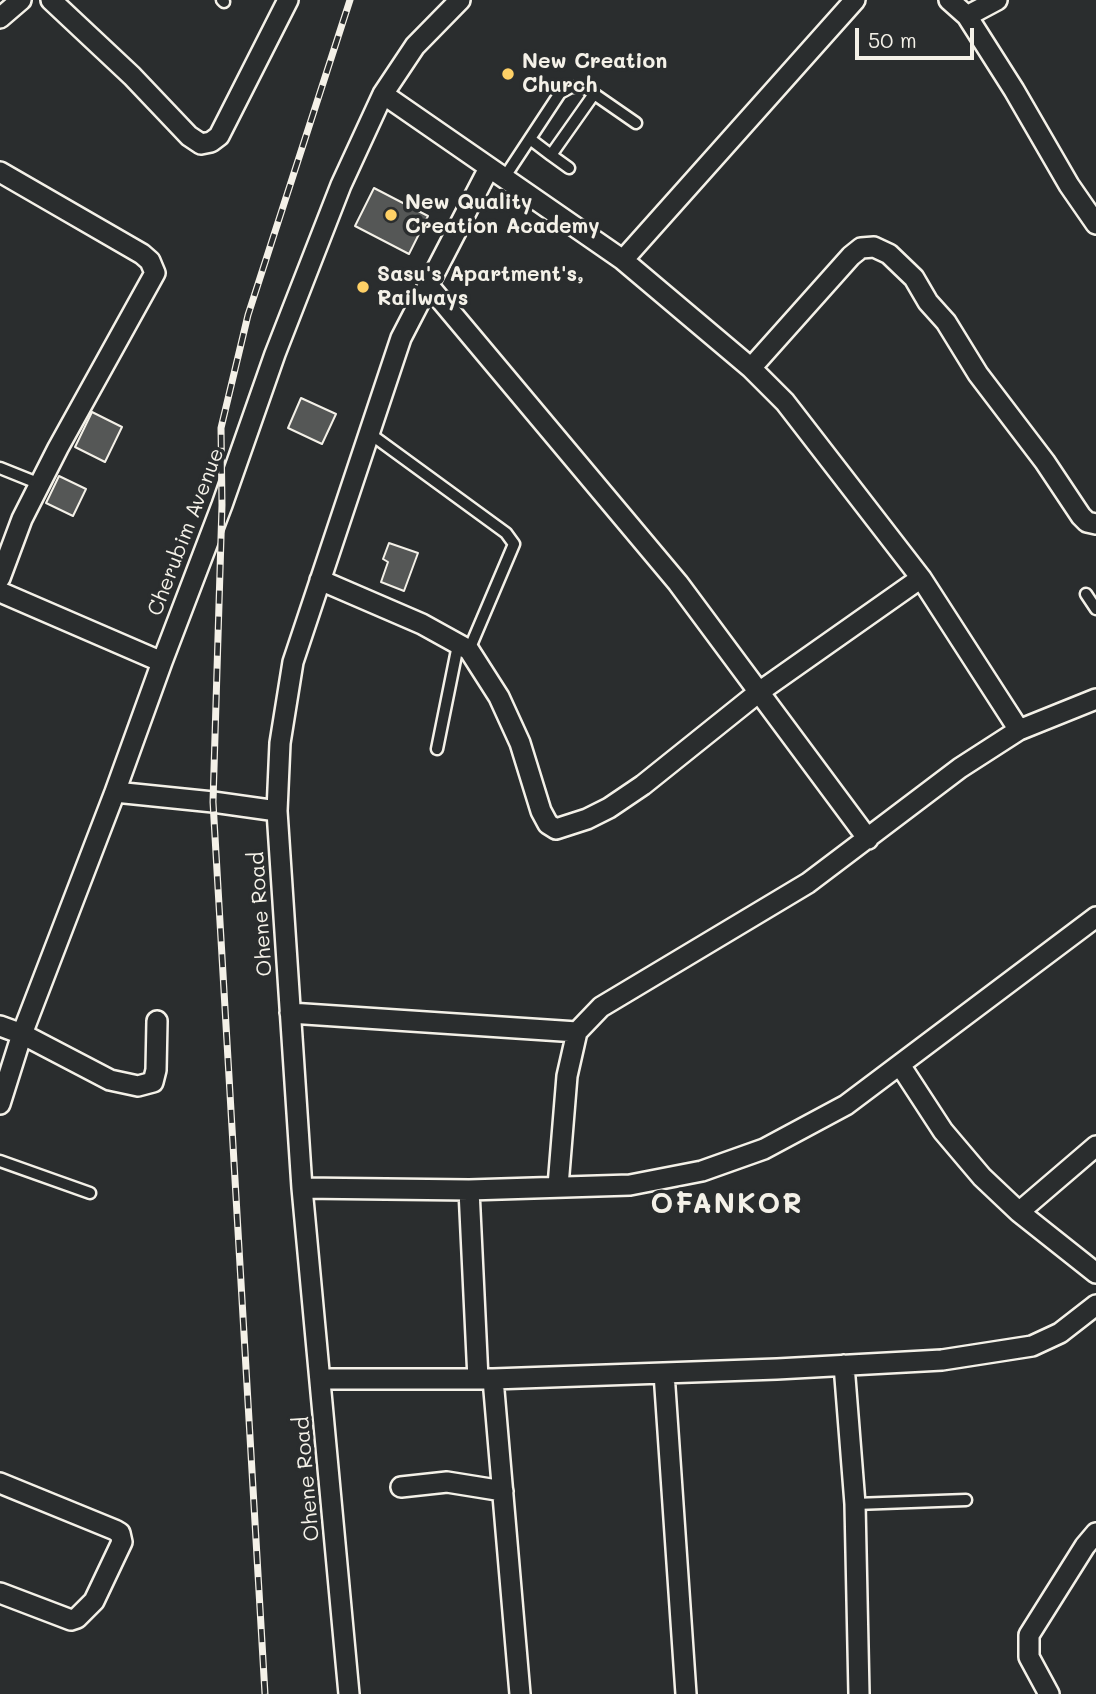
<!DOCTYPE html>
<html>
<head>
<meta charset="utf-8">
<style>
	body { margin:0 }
	#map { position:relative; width:1096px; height:1694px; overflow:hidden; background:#2a2d2e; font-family:Mali,sans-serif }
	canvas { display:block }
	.scale { position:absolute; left:855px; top:28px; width:119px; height:32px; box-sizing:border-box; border:4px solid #f4f1e8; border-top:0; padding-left:9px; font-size:21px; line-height:24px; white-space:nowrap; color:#f4f1e8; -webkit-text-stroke:5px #2a2d2e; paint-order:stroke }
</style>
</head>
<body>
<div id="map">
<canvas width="1096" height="1694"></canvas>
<div class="scale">50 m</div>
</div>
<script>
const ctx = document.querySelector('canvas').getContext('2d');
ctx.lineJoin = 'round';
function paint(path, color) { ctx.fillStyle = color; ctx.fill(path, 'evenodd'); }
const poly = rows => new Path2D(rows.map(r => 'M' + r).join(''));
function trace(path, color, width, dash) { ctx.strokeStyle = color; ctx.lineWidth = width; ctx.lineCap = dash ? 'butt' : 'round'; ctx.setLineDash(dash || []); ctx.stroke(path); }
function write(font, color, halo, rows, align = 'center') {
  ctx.font = font + ' Mali,sans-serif'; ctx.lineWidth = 7; ctx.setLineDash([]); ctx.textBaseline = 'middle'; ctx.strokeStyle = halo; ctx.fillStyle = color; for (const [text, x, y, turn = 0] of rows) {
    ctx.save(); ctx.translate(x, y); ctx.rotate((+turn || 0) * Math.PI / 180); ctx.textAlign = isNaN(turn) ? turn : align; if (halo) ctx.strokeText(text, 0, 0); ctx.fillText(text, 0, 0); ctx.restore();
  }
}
const building = poly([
	[374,188,428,216,409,254,355,226,374,188],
	[301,398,336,414,322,444,288,428,301,398],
	[92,412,122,427,105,462,75,447,92,412],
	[59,476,86,489,73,516,46,503,59,476],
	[389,543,418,553,404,591,381,582,388,562,383,559,389,543]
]);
const service = poly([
	[222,0,224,2],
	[530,139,551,155],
	[569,168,551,155,594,94],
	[504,178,560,93,571,87,584,87,636,123],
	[369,433,506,533,514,544,469,650],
	[0,468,40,484],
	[1086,594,1096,609],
	[437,749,458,645],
	[0,1161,90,1193],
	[855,1504,966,1500]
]);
const minor = poly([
	[51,0,132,76,189,136,201,144,211,142,219,136,288,0],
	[949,0,967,16,1014,90,1069,185,1096,224],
	[967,16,997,0],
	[0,18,21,0],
	[383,94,623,260,751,368,785,402,921,578,1019,730],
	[0,172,142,254,150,261,155,273,58,448,22,519,0,578],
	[623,260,855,0],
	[429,286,678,583,868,839],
	[751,368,851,256,861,248,874,247,889,254,914,278,928,302,946,322,978,374,1045,462,1081,516,1087,522,1096,524],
	[320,580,422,624,469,650,499,697,520,743,541,811,548,824,556,829,587,819,609,808,643,785,759,692,921,578],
	[0,592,162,662],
	[115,792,213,802,277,811],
	[290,1013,577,1032],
	[0,1026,22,1034,110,1080,138,1086,153,1082,156,1070,157,1021],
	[900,1065,943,1131,982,1177,1019,1212,1096,1273],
	[0,1104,22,1034,115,792,162,662,222,505,275,354,341,185,383,94,415,46,460,0],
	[558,1186,567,1076,577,1032,601,1007,808,883,960,768,1019,730,1096,699],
	[302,1188,469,1190,630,1185,702,1171,764,1149,846,1105,1096,917],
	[469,1190,478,1379],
	[1019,1212,1096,1146],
	[844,1365,855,1504,859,1694],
	[664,1373,686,1694],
	[320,1379,493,1379,777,1369,942,1360,1032,1346,1060,1333,1096,1305],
	[493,1379,520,1694],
	[0,1483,115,1530,120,1533,122,1542,94,1601,77,1618,71,1620,0,1593],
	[401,1487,447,1482,503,1491],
	[349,1694,302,1188,277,811,280,743,293,662,401,338,489,168],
	[1049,1694,1029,1657,1029,1635,1085,1546,1096,1533]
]);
const rail = poly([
	[265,1694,213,802,222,505,221,428,248,315,350,0]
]);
const markers = [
	[508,74,7,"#ffd166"],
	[391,215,7,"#ffd166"],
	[363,287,7,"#ffd166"]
];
const poiNames = [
	["New Creation",522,62],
	["Church",522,86],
	["New Quality",405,203],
	["Creation Academy",405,227],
	["Sasu's Apartment's,",377,275],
	["Railways",377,299]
];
const streetNames = [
	["Cherubim Avenue",186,532,-69],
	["Ohene Road",261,914,-94],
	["Ohene Road",307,1479,-95]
];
const districtNames = [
	["OFANKOR",727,1204]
];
paint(building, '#555756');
trace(building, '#f4f1e8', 2);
trace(service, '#f4f1e8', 15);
trace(minor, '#f4f1e8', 24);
trace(service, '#2a2d2e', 10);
trace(minor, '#2a2d2e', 19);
trace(rail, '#f4f1e8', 7);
trace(rail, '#2a2d2e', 4.5, [13]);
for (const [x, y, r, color] of markers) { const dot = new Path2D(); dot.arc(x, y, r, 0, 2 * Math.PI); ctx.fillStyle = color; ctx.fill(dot); trace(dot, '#2a2d2e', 2.5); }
write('bold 21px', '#f4f1e8', '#2a2d2e', poiNames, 'left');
write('21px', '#f4f1e8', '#2a2d2e', streetNames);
ctx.letterSpacing = '2px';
write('bold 28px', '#f4f1e8', '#2a2d2e', districtNames);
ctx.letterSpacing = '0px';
</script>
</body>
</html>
